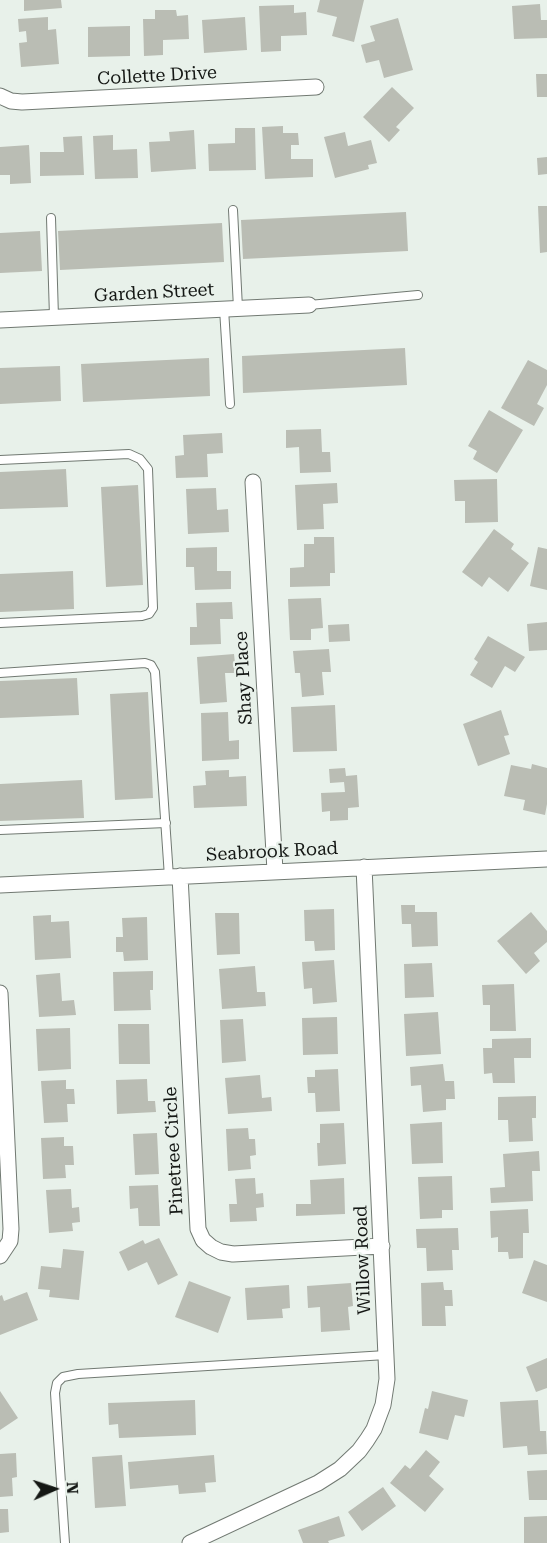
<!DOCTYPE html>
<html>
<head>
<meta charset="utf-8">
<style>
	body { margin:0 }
	#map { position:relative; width:547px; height:1543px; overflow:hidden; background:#e8f1ea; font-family:"Roboto Serif",serif }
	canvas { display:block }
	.north { position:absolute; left:24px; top:1459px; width:60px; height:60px; -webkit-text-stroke:4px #e8f1ea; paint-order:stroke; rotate:87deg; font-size:16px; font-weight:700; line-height:24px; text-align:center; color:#141714 }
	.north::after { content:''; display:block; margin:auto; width:21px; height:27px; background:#141714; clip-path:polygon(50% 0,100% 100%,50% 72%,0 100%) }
</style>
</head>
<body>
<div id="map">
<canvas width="547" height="1543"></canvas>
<div class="north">N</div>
</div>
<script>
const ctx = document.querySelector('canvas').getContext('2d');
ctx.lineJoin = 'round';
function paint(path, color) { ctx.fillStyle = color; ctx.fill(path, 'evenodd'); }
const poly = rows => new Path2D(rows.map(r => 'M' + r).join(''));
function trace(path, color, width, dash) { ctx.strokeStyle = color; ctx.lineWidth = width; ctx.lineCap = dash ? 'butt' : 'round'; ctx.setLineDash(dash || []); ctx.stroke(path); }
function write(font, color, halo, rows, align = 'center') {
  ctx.font = font + ' "Roboto Serif",serif'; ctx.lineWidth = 4.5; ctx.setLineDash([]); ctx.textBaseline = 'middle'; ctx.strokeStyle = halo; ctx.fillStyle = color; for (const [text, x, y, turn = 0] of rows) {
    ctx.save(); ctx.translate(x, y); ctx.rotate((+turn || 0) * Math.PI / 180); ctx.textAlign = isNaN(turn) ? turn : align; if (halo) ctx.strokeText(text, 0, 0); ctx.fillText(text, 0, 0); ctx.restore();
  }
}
const building = poly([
	[24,0,61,0,62,8,24,11],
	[320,0,364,0,354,42,332,36,337,17,317,12],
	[540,4,541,20,547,20,547,38,514,39,512,6],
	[294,5,294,13,306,12,307,35,281,36,281,51,261,52,259,6],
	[155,10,176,10,177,16,188,15,189,39,163,40,163,55,144,56,143,19,155,19],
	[48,17,48,30,56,29,59,64,21,67,19,43,27,42,26,31,19,32,18,19],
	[245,17,247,50,204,53,202,20],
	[398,18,413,70,384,78,379,60,366,63,361,45,375,41,370,26],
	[130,26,130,56,88,57,88,27],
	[536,74,547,74,547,97,537,97],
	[392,87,414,108,396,127,400,130,389,142,363,117],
	[283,126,283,133,298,133,299,145,291,145,291,159,313,159,313,177,265,179,262,127],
	[235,128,255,128,256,170,209,171,208,144,235,143],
	[194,130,196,169,151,172,149,142,170,141,169,132],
	[345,132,348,146,371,140,377,163,368,165,369,169,335,178,324,137],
	[113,135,113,150,137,149,138,178,95,179,93,136],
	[82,136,84,175,40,176,40,152,64,152,63,137],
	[29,145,31,183,10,184,10,175,0,175,0,147],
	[547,157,547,174,538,175,537,158],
	[538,206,547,206,547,252,540,253],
	[406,212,408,251,243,259,241,220],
	[222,223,224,262,60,270,58,231],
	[40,231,42,271,0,273,0,233],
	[405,348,407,385,243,393,242,356],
	[209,358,210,396,83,402,81,364],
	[528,360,547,370,547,385,537,404,544,408,534,426,501,408],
	[60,366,61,401,0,404,0,368],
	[489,410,523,430,497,473,473,459,477,451,468,446],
	[321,429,322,452,330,452,331,472,300,473,299,447,286,448,286,430],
	[222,433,223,453,207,454,208,477,176,478,175,456,184,455,183,435],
	[66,469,68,507,0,509,0,472],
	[497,479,498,522,465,523,465,501,455,501,454,480],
	[337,483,338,503,323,504,324,529,297,530,295,485],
	[138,485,143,585,106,587,101,487],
	[216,488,217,510,228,509,229,532,188,534,186,489],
	[494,529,514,544,511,549,529,563,508,592,489,577,482,587,462,572],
	[314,537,334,537,335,573,330,573,330,586,290,587,290,568,304,567,304,544,314,544],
	[217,547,217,571,231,571,231,589,195,590,194,567,186,567,186,548],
	[538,547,547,549,547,590,530,586],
	[73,571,74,609,0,612,0,574],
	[321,598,323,628,311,629,311,640,290,640,288,599],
	[232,602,233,619,220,619,221,644,190,645,190,627,197,627,196,603],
	[547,622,547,650,529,651,527,624],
	[349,624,350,641,329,642,328,625],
	[488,636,525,657,515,672,505,666,492,688,470,675,478,662,474,659],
	[329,649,331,672,322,672,324,695,302,697,300,673,295,673,293,651],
	[234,654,236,673,225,673,227,702,200,704,197,657],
	[77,678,79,715,0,718,0,681],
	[148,692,153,798,115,800,110,694],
	[335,705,337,751,293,752,291,707],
	[501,710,509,735,504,736,510,754,478,766,463,724],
	[228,712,229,741,239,740,239,759,202,761,201,713],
	[532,764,547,768,547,804,545,815,523,810,525,800,504,796,511,765,531,769],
	[345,768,346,776,357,775,359,807,348,808,348,820,330,821,330,811,322,812,321,793,345,792,344,782,330,783,329,769],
	[229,770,229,777,246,776,247,806,194,808,193,786,206,785,205,771],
	[82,780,84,818,0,821,0,784],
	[401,905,415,905,415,912,437,912,438,946,412,947,411,924,402,924],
	[334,909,335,950,315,951,314,941,305,941,304,910],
	[531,912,547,931,547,942,534,953,540,961,526,974,497,941],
	[215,913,239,913,240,954,217,955],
	[51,915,51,922,69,921,71,958,35,960,33,916],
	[147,917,148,960,124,961,123,952,116,952,116,937,123,937,122,918],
	[334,960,337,1002,313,1004,312,988,304,989,302,962],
	[432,963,434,997,405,998,404,964],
	[255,966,257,992,265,992,266,1006,222,1009,219,969],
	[153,971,153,990,150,990,151,1010,114,1011,113,972],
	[60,973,62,1001,74,1000,76,1015,39,1017,36,975],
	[514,984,516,1031,490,1031,490,1005,483,1005,482,985],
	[438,1012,441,1054,406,1056,404,1014],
	[337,1017,338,1054,303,1055,302,1018],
	[243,1019,246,1061,222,1063,220,1020],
	[118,1024,149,1024,150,1064,119,1064],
	[70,1028,71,1069,38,1071,36,1029],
	[531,1038,531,1058,514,1058,515,1083,493,1083,492,1073,484,1074,483,1048,492,1048,492,1039],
	[443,1064,445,1081,454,1081,455,1099,446,1099,446,1110,423,1112,421,1085,411,1086,410,1067],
	[338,1069,340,1111,316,1112,315,1093,308,1093,307,1077,315,1077,315,1070],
	[260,1075,262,1098,271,1097,272,1111,228,1114,225,1078],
	[147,1079,148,1101,155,1101,156,1112,117,1114,116,1080],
	[66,1080,66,1089,74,1089,75,1104,67,1104,68,1122,44,1123,41,1081],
	[536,1096,536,1118,532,1118,533,1141,509,1142,508,1120,498,1120,498,1097],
	[442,1122,443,1163,412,1164,410,1124],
	[344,1123,346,1164,318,1166,317,1143,320,1143,320,1124],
	[248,1128,249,1139,255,1139,256,1155,250,1156,251,1169,228,1171,226,1129],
	[157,1133,159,1174,135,1175,133,1134],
	[64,1137,64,1146,73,1146,74,1165,65,1165,66,1178,43,1179,41,1138],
	[539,1151,540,1171,532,1171,533,1201,491,1203,490,1188,505,1187,503,1154],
	[452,1176,453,1210,442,1210,442,1218,420,1219,418,1177],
	[255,1178,256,1194,263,1193,264,1207,256,1208,257,1221,230,1222,229,1204,237,1204,235,1179],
	[344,1178,345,1214,296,1216,296,1204,311,1204,310,1180],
	[158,1185,160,1226,139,1226,138,1208,130,1209,129,1186],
	[71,1189,72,1208,79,1207,80,1222,72,1223,73,1231,49,1233,46,1190],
	[528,1209,529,1233,523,1233,523,1258,509,1259,508,1252,498,1252,498,1237,491,1238,490,1211],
	[458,1228,459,1250,452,1250,453,1270,427,1271,426,1248,417,1248,416,1229],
	[159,1238,178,1275,158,1285,147,1262,128,1271,119,1252,143,1240,145,1244],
	[63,1249,84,1251,79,1300,49,1297,50,1290,38,1289,41,1266,61,1268],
	[534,1260,547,1265,547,1302,522,1293],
	[189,1281,231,1297,218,1333,175,1317],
	[443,1282,444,1290,452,1290,453,1306,445,1306,446,1326,422,1326,421,1283],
	[351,1283,353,1306,348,1307,350,1330,321,1332,320,1307,308,1308,307,1286],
	[289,1285,290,1308,282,1309,283,1318,247,1320,245,1288],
	[27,1292,38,1320,0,1335,0,1296,2,1295,4,1301],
	[547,1358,547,1388,536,1392,526,1367],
	[0,1391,18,1418,0,1430],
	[432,1391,468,1400,464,1417,455,1415,448,1440,419,1433,425,1408,428,1409],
	[195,1400,196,1435,119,1438,118,1424,109,1425,108,1403],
	[538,1400,540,1431,546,1431,547,1454,528,1455,527,1446,503,1448,500,1402],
	[426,1450,440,1462,429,1476,444,1489,425,1512,390,1483,405,1465,410,1469],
	[16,1453,17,1477,12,1478,13,1496,0,1497,0,1454],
	[122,1455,126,1506,95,1508,92,1457],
	[214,1455,216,1482,205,1483,206,1492,179,1494,178,1485,130,1489,128,1462],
	[547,1470,547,1500,529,1500,527,1471],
	[383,1487,396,1506,362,1531,348,1512],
	[0,1509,8,1509,9,1532,0,1533],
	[339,1516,345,1536,328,1541,329,1543,303,1543,298,1530],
	[547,1516,547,1543,524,1543,524,1517]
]);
const service = poly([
	[233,210,238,308],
	[51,218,54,317],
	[309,305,418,295],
	[224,309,230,404],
	[0,460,129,454,140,459,148,469,153,608,149,614,142,616,0,623],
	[0,673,145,663,151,665,155,672,169,877],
	[0,830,166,823],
	[65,1543,55,1393,57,1383,63,1377,78,1374,386,1355]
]);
const minor = poly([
	[0,96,11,101,22,102,316,87],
	[0,320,309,305],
	[253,482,275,871],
	[180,876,198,1229,203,1240,211,1247,221,1252,233,1254,382,1246],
	[0,885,547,859],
	[0,993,11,1229,10,1241,0,1256],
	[190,1543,318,1483,340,1469,359,1451,367,1440,374,1429,383,1405,387,1379,364,867]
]);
const streetNames = [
	["Collette Drive",157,76,-3],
	["Garden Street",154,293,-3],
	["Shay Place",244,678,-93],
	["Seabrook Road",272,852,-3],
	["Pinetree Circle",174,1151,-93],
	["Willow Road",363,1260,-92]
];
paint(building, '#babdb4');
trace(service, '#717972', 10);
trace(minor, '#717972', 17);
trace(service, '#fff', 8);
trace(minor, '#fff', 15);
write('18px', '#141714', '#e8f1ea', streetNames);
</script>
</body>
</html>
